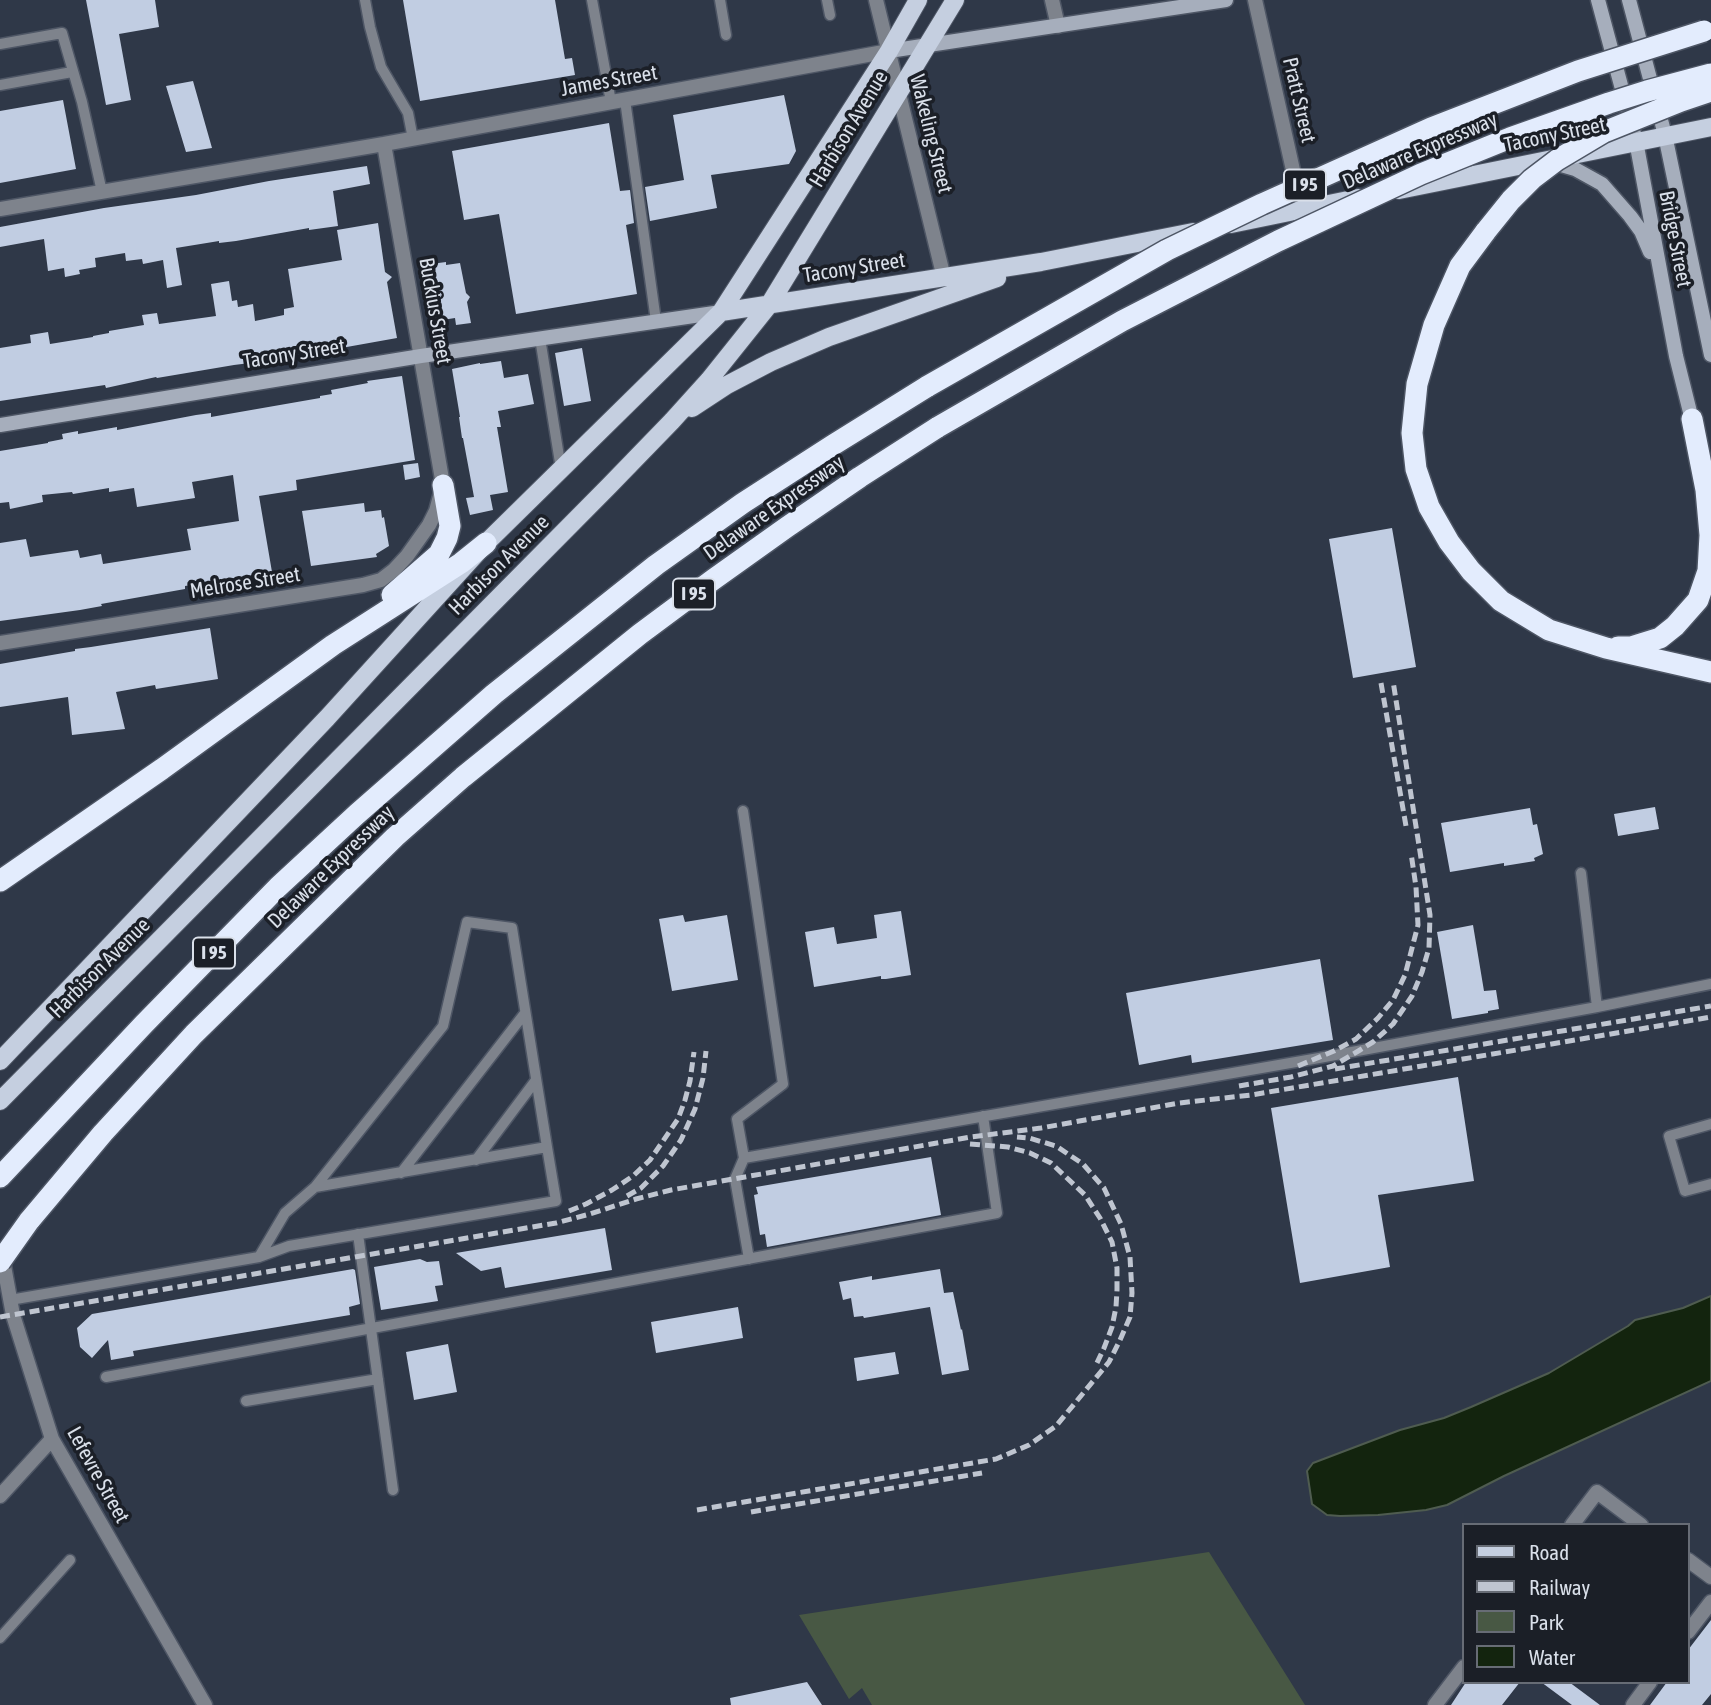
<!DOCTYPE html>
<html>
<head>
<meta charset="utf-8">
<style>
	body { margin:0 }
	#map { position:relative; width:1711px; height:1705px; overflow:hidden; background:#2f3848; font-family:"Asap Condensed",sans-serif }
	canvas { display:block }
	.legend { position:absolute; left:1462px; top:1523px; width:228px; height:161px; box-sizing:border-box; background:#1b1f27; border:2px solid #676c75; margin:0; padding:9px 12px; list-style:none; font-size:21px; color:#dae0ea }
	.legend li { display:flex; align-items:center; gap:14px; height:35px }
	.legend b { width:35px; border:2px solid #676c75 }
</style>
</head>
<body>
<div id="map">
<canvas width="1711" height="1705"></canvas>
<ul class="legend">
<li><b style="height:9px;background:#c5cfe0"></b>Road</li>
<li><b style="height:9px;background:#bfc5d0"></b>Railway</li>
<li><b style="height:19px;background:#485844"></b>Park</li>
<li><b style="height:19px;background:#13240e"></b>Water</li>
</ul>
</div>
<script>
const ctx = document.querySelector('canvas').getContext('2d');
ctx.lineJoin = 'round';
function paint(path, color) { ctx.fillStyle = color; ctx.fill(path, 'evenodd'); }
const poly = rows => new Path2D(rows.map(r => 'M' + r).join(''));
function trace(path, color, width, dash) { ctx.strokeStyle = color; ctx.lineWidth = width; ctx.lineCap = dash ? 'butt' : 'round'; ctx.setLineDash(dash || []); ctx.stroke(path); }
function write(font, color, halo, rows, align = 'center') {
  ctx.font = font + ' "Asap Condensed",sans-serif'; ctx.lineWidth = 7; ctx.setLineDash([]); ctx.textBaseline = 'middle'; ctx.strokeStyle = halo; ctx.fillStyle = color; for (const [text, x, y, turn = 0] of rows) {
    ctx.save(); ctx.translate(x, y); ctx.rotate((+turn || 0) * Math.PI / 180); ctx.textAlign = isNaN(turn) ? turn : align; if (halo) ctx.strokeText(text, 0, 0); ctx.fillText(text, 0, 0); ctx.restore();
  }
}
const green = poly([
	[1209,1552,1305,1705,872,1705,862,1688,849,1699,799,1615]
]);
const water = poly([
	[1711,1296,1711,1381,1504,1476,1447,1505,1426,1510,1378,1515,1340,1516,1327,1515,1312,1504,1307,1471,1313,1463,1400,1430,1444,1418,1471,1407,1549,1373,1628,1326,1635,1320,1683,1308,1711,1296]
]);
const building = poly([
	[86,0,155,0,159,27,119,34,131,100,106,105],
	[403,0,555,0,565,59,572,58,575,75,420,101],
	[193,81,212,148,186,152,166,86],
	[784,95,796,151,789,164,711,175,717,208,650,221,645,187,684,180,673,115],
	[63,100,76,169,0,183,0,111],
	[609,123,620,191,630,190,634,223,626,225,637,294,516,314,499,214,464,220,452,151],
	[367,166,370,184,333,191,338,226,309,230,309,228,236,241,219,243,219,241,176,248,182,285,167,288,163,260,143,264,142,259,126,261,125,253,95,258,96,267,79,270,80,274,65,277,64,268,48,271,44,239,0,247,0,227,104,208,196,195,269,181],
	[378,223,385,272,392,277,387,282,397,338,330,350,329,347,263,359,263,361,250,363,234,365,157,378,156,377,106,388,105,385,0,401,0,348,31,343,30,335,48,332,50,344,93,337,93,336,109,333,109,331,144,325,142,315,157,313,159,324,216,316,211,284,229,281,232,301,237,300,238,307,253,304,255,321,284,315,284,309,294,307,288,269,342,260,337,230],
	[446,262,446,265,460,263,466,293,470,297,467,302,471,323,456,325,455,318,436,321,430,287,434,286,433,281,434,281,431,264],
	[582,348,591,401,564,406,555,353],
	[501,361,504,378,528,374,534,404,498,411,501,427,497,427,508,492,490,495,493,510,470,515,466,498,474,497,463,438,462,438,459,417,460,417,452,369,480,363,480,364],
	[402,376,415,460,296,480,297,490,259,496,272,572,185,586,185,589,101,604,102,606,80,610,0,621,0,543,26,539,30,557,78,550,80,558,101,554,103,564,191,550,187,529,239,521,233,475,192,482,195,498,137,507,134,488,109,492,109,488,73,494,72,492,42,495,43,502,10,509,9,502,0,503,0,451,48,443,48,442,63,439,62,434,78,431,78,434,117,427,117,430,196,415,211,413,211,417,320,398,320,396,332,394,331,390,368,383,367,381],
	[418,463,420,477,405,480,403,465],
	[364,503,365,512,381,510,382,518,384,517,389,546,376,554,377,557,311,566,302,511],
	[1392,528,1416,667,1353,678,1329,539],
	[210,628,218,679,156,689,155,685,116,692,125,729,72,735,68,697,0,707,0,664,75,651,75,649,91,647],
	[1655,807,1659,829,1618,836,1614,814],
	[1530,808,1533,825,1537,824,1543,854,1534,858,1535,861,1504,866,1504,863,1450,872,1441,823],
	[901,911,911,975,886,979,881,979,881,976,814,987,805,932,834,927,837,944,877,938,874,915],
	[683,915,685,922,727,915,738,980,672,991,659,919],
	[1473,925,1484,991,1496,990,1499,1009,1488,1011,1488,1013,1452,1019,1437,932],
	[1320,959,1333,1040,1192,1063,1191,1055,1139,1065,1126,993],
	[1458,1077,1474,1181,1378,1195,1390,1267,1300,1283,1271,1108],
	[931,1157,941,1215,767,1247,765,1234,760,1235,754,1195,758,1194,756,1187],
	[605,1228,612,1270,505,1288,501,1267,481,1271,456,1253],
	[420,1259,427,1262,439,1261,443,1285,435,1286,438,1301,381,1310,374,1267],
	[353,1269,355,1270,360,1304,349,1307,350,1315,133,1351,134,1356,111,1360,108,1340,92,1358,80,1347,77,1328,92,1314],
	[940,1269,944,1293,953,1292,961,1330,962,1329,969,1370,942,1375,930,1307,864,1318,863,1316,854,1317,851,1298,843,1300,839,1282,872,1276,872,1280],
	[738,1307,743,1338,656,1353,651,1322],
	[448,1344,457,1392,414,1400,406,1352],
	[895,1352,899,1374,857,1381,854,1358],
	[1711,1620,1711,1694,1702,1705,1650,1705,1667,1682,1688,1682,1688,1650],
	[807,1682,822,1705,731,1705,730,1698],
	[1466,1682,1520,1682,1502,1705,1451,1705],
	[1541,1682,1569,1682,1600,1705,1572,1705]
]);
const service = poly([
	[365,0,370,27,381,67,408,113,413,139],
	[592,0,611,102],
	[720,0,726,35],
	[827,0,830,15],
	[0,44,62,33,82,102,102,192],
	[0,85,72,72],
	[625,100,656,321],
	[540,338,561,469],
	[743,811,783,1084,737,1119,744,1158,1319,1058,1597,1007],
	[1581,873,1597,1007,1711,984],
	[1711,1124,1669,1136,1685,1191,1711,1184],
	[744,1158,735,1179,749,1259],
	[476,1160,536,1080],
	[401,1173,525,1013],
	[358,1234,393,1490],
	[259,1257,285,1213,315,1187],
	[10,1300,259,1257,289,1246,556,1201,547,1147,512,928,467,922,443,1026,315,1187,547,1147],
	[106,1377,997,1213,983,1116],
	[246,1401,378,1379],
	[0,1638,70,1560]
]);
const minor = poly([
	[876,0,944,278],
	[1052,0,1058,26],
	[1255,0,1299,197],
	[0,209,384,144,889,51],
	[0,643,363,585,381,580,394,570,407,556,429,525,436,511,443,485,384,144],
	[1572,1525,1597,1492,1641,1525],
	[1688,1560,1711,1577],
	[1688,1632,1711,1602],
	[1435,1705,1464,1667],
	[1633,1705,1650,1682]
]);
const tertiary = poly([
	[2,1255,13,1315,52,1439,205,1705],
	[0,1496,52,1439]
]);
const secondary = poly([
	[1598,0,1636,141,1676,356,1694,428],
	[1629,0,1665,135,1711,355],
	[889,51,1226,0],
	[1551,162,1575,169,1602,184,1630,216,1641,231,1650,252],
	[0,425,421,356,721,312]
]);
const primary = poly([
	[1399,190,1711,127],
	[1231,224,1358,198],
	[721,312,1041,262,1193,232],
	[692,408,727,385,771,362,829,337,997,278],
	[0,1061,327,718,486,543,721,312,889,51,918,0],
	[0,1101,609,486,672,421,709,380,769,305,955,0]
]);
const motorway = poly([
	[1486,231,1460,266,1434,325,1417,384,1412,433,1416,469,1429,507,1449,542,1471,571,1501,601,1549,630,1606,648,1711,672],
	[392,595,439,554,447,538,450,526,443,485],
	[1618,647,1631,647,1660,638,1675,626,1698,600,1708,571,1710,535,1706,490,1692,419],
	[0,881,162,769,333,645,461,563,486,543],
	[0,1177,144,1024,278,887,357,814,494,694,656,565,743,503,833,445,928,386],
	[29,1221,103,1133,194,1034,395,837,463,777,640,634,714,579,787,527,860,477,938,427]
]);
const rail = poly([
	[1381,683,1406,826],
	[1298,1066,1334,1051,1356,1039,1378,1018,1393,1000,1405,975,1418,925,1416,887,1411,853],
	[1335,1069,1711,1006],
	[1239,1086,1291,1077,1333,1066,1360,1050,1373,1042,1393,1024,1412,996,1422,972,1429,948,1430,915,1393,681],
	[970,1144,1008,1147,1030,1153,1051,1163,1085,1195,1100,1218,1112,1242,1117,1268,1117,1290,1116,1307,1112,1327,1104,1348,1096,1365],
	[627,1196,641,1188,663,1166,681,1140,695,1109,703,1078,706,1051],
	[569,1211,586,1204,612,1190,633,1176,650,1160,678,1119,685,1100,690,1081,694,1052],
	[0,1317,556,1223,590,1214,636,1199,671,1190,971,1137,1041,1128,1179,1103,1251,1095,1711,1017],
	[697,1510,996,1459,1029,1445,1056,1426,1109,1362,1120,1340,1130,1317,1132,1293,1130,1257,1121,1224,1104,1188,1083,1164,1056,1146,1029,1138,1017,1137],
	[751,1512,982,1473]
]);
const motorwayBridge = poly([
	[1486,231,1511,200,1532,179,1557,160,1604,132,1681,101,1711,91],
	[928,386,1167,250,1262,204,1431,128,1578,71,1704,31],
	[938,427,1122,321,1278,241,1421,174,1510,138,1609,103,1647,91,1711,74],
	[0,1262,29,1221]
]);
const shields = [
	[1305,185,42],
	[694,594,42],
	[214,953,42]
];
const shieldNames = [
	["I 95",1305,185],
	["I 95",694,594],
	["I 95",214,953]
];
const streetNames = [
	["James Street",609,81,-10],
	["Pratt Street",1299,100,77],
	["Harbison Avenue",849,129,-59],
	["Wakeling Street",931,134,76],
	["Tacony Street",1555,135,-12],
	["Delaware Expressway",1420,151,-23],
	["Bridge Street",1675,239,79],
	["Tacony Street",854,268,-9],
	["Buckius Street",435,311,80],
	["Tacony Street",294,354,-9],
	["Delaware Expressway",774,508,-35],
	["Harbison Avenue",499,565,-45],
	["Melrose Street",245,583,-9],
	["Delaware Expressway",331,867,-44],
	["Harbison Avenue",100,968,-45],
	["Lefevre Street",98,1475,61]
];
paint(green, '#485844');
paint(water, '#13240e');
trace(water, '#4f5c50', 2);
paint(building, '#c1cde2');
trace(service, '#4e5665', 13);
trace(minor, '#4e5665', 17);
trace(tertiary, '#4e5665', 17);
trace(secondary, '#4e5665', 17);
trace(primary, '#4e5665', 20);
trace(motorway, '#4e5665', 24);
trace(service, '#7e838c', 10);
trace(minor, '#7e838c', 14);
trace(tertiary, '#7e838c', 14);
trace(secondary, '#a6aebc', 14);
trace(primary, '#c5cfe0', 18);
trace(motorway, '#e3ecfd', 21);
trace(rail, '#bfc5d0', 5, [10, 5]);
trace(motorwayBridge, '#4e5665', 24, []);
trace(motorwayBridge, '#e3ecfd', 21);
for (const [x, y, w] of shields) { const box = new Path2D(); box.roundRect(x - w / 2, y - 15.5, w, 31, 5); ctx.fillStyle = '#1b1f27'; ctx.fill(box); trace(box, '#dae0ea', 2); }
write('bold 19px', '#dae0ea', null, shieldNames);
write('21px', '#dae0ea', '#1b1f27', streetNames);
</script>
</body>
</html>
